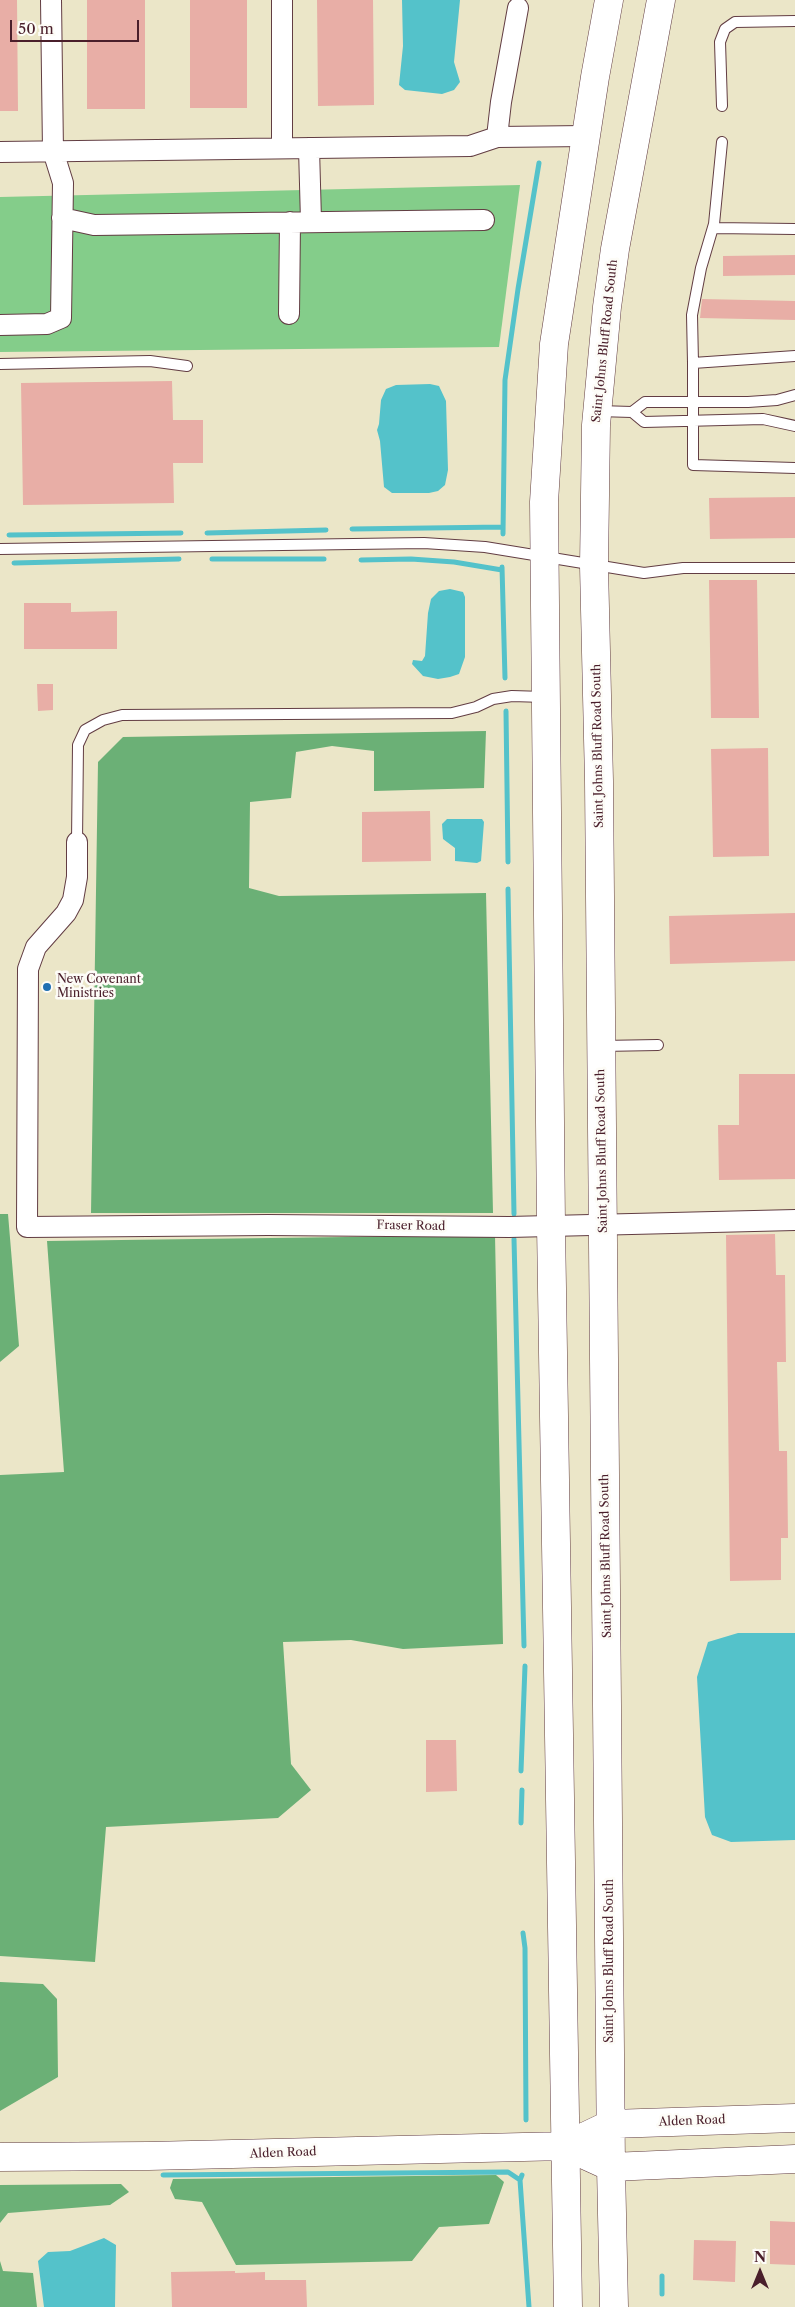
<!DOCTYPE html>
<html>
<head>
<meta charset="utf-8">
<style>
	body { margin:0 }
	#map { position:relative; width:795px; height:2307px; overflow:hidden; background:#ebe6c8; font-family:"Libre Caslon Text",serif }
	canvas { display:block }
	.north { position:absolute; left:735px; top:2247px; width:50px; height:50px; -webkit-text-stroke:4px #fdfcf7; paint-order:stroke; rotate:0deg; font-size:14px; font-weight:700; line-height:20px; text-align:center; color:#4a1f2b }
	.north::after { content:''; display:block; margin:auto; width:18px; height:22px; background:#4a1f2b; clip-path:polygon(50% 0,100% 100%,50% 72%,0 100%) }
	.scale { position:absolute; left:10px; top:20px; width:129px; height:22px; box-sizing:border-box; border:2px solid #4a1f2b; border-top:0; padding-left:6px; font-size:15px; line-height:18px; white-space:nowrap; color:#4a1f2b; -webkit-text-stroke:4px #fdfcf7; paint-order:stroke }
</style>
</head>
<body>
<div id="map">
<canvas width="795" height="2307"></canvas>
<div class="north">N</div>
<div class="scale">50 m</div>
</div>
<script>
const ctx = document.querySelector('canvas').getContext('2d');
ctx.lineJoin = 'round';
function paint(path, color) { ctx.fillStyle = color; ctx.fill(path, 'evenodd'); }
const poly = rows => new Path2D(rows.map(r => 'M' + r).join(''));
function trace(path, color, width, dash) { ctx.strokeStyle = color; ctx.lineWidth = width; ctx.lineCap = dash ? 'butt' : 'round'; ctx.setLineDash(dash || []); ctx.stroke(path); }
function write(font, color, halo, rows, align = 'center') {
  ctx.font = font + ' "Libre Caslon Text",serif'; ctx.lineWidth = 5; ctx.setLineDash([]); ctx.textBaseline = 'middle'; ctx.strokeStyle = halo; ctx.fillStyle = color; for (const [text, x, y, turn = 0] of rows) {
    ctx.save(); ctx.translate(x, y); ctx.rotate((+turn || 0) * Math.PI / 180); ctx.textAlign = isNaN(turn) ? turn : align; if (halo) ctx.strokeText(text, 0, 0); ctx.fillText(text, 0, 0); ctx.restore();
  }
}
const green = poly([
	[520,185,499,347,0,352,0,197]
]);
const forest = poly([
	[486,731,484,788,374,791,374,751,332,746,296,752,291,798,250,802,249,888,279,896,486,893,493,1213,91,1213,98,762,123,737],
	[0,1214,8,1214,19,1346,0,1362],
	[495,1235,503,1644,403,1649,351,1640,283,1642,291,1764,311,1790,278,1818,106,1827,95,1962,0,1956,0,1475,64,1472,47,1241],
	[0,1982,43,1984,57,1999,58,2077,0,2111],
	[496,2175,504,2182,489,2224,439,2227,412,2261,236,2265,202,2202,175,2199,170,2188,173,2179],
	[121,2184,129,2192,110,2205,8,2213,0,2223,0,2185],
	[0,2261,3,2271,33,2273,37,2307,0,2307]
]);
const water = poly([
	[402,0,460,0,454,62,460,82,454,90,442,94,405,90,399,85,403,46],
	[430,384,439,386,446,401,448,470,445,485,438,491,429,493,392,493,384,487,380,441,377,430,379,424,381,400,386,389,396,385],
	[450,589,463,592,465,597,465,657,459,674,450,677,438,679,423,676,412,664,413,660,422,661,425,656,428,613,431,599,439,591],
	[447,819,482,819,484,822,481,861,477,863,455,861,455,848,443,839,442,824],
	[738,1633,795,1633,795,1840,731,1842,712,1835,705,1817,697,1677,708,1642],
	[104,2238,116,2245,115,2307,44,2307,38,2261,48,2252,70,2251]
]);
const stream = poly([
	[352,529,503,527],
	[207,533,326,530],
	[503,534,505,380,518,289,539,163],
	[9,535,181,533],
	[212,559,324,559],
	[361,560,411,559,454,562,502,570],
	[14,563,179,559],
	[502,567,505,678],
	[506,711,508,862],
	[508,889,514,1214],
	[514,1239,524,1646],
	[521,1771,525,1666],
	[521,1823,522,1790],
	[523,1933,525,1948,526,2120],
	[163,2175,508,2172,520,2180],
	[522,2175,520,2180,529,2307],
	[662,2276,662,2294]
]);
const building = poly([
	[0,0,17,0,18,111,0,111],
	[87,0,145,0,145,109,87,109],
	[190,0,247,0,247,108,190,108],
	[317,0,373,0,374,105,318,106],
	[795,255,795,275,723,276,723,256],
	[702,299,795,301,795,320,700,318],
	[172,381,173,420,203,420,203,463,173,463,174,503,23,505,21,383],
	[795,497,795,538,710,539,709,498],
	[709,580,757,580,759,718,711,718],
	[24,603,71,603,71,612,117,611,117,649,24,649],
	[37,684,53,684,53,710,38,711],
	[768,748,769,856,713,857,711,749],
	[430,811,431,861,362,862,362,812],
	[795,913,795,961,670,964,669,916],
	[739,1074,795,1074,795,1179,719,1180,718,1125,739,1125],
	[775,1234,776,1275,785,1275,786,1362,777,1362,779,1451,787,1451,788,1538,781,1538,781,1580,730,1581,726,1235],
	[426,1740,456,1740,457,1791,426,1792],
	[770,2221,795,2222,795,2265,770,2264],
	[694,2240,736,2241,735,2282,693,2280],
	[235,2271,235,2273,265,2272,265,2280,306,2280,307,2307,172,2307,171,2272]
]);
const lane = poly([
	[722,106,720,42,725,29,735,22,795,21],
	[713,228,795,229],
	[795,356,693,363,693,465,795,468],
	[693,363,692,315,701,268,714,224,722,142],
	[0,364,150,361,187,366],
	[598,411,632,412,645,402,748,402,777,400,795,395],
	[632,412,644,422,763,419,795,426],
	[0,549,424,543,485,547,644,573,683,568,795,568],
	[77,842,78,745,85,730,103,720,122,715,452,713,476,707,493,699,512,696,544,697],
	[601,1046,658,1045]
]);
const street = poly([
	[282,0,282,148],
	[497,137,501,102,518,8],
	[309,148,311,221],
	[0,152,470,146,497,137,586,136],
	[62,218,94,225,484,220],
	[289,314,290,222],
	[0,325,47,324,61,318,63,183,53,151,51,0],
	[77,842,77,877,73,900,66,913,36,947,28,969,27,1227,268,1225,509,1227,795,1220]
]);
const secondary = poly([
	[565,2146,611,2167,795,2159],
	[0,2157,149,2156,565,2146,611,2124,795,2118],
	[568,2307,551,1225,544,502,554,344,595,77,609,0],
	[614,2307,611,2167,599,781,594,566,596,425,607,307,615,249,661,0]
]);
const markers = [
	[47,987,5,"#1f6fb2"]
];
const streetNames = [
	["Saint Johns Bluff Road South",605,341,-84],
	["Saint Johns Bluff Road South",598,746,-91],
	["Saint Johns Bluff Road South",602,1151,-91],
	["Fraser Road",411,1226,1],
	["Saint Johns Bluff Road South",606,1556,-91],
	["Saint Johns Bluff Road South",610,1961,-90],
	["Alden Road",692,2121,-2],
	["Alden Road",283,2153,-2]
];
const poiNames = [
	["New Covenant",57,980],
	["Ministries",57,994]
];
paint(green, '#84cd8a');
paint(forest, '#6bb076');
paint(water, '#54c2ca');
trace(stream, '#54c2ca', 5);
paint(building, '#e8aea6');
trace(lane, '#623d43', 12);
trace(street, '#623d43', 22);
trace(secondary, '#623d43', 29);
trace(lane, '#fff', 10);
trace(street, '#fff', 20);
trace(secondary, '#fff', 28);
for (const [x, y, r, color] of markers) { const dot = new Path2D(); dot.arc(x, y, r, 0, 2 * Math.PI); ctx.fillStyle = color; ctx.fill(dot); trace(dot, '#fdfcf7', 2); }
write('12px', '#4a1f2b', '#fdfcf7', streetNames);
write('12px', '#4a1f2b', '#fdfcf7', poiNames, 'left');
</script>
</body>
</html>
